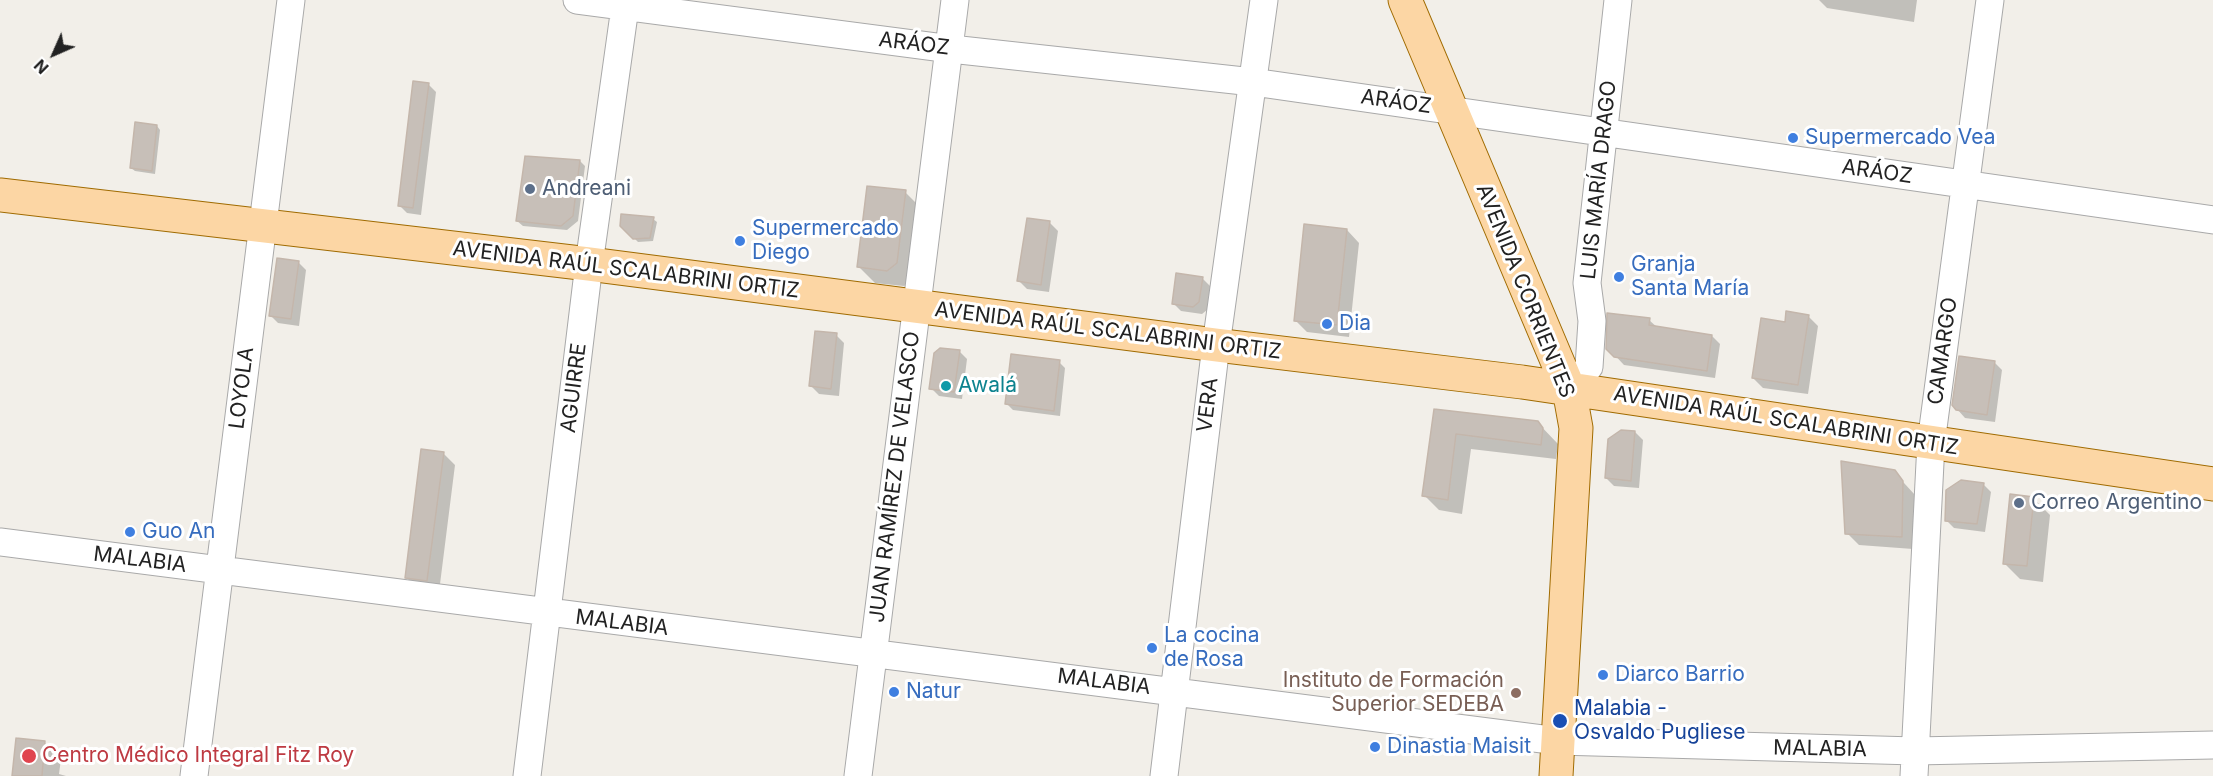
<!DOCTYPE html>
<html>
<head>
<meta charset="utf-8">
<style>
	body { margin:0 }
	#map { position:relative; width:2213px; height:776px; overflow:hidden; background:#f2efe9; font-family:Inter,sans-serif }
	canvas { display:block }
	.north { position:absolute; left:24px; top:24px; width:60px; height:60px; -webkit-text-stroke:4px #fff; paint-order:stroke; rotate:225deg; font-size:16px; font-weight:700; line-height:24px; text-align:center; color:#222 }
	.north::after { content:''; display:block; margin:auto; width:21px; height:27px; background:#222; clip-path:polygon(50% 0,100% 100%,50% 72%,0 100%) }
</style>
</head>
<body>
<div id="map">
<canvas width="2213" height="776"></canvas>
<div class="north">N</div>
</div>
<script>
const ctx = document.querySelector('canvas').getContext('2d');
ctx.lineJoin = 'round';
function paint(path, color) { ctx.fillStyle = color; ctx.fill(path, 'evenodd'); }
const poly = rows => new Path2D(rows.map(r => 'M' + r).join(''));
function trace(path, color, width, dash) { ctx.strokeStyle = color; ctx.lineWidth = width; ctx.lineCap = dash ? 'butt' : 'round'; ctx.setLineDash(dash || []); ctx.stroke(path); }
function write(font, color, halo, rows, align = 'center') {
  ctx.font = font + ' Inter,sans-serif'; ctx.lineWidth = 6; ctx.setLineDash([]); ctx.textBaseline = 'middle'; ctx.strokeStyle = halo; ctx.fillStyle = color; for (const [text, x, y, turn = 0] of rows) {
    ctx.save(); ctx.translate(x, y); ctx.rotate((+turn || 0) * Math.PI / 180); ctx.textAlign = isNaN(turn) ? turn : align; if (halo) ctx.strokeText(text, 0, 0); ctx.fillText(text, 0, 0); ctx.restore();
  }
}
const shadow = poly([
	[1819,0,1917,0,1914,22,1827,8],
	[428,84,436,92,421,215,407,213,399,205],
	[157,126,160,130,155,174,135,171,131,168],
	[580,161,585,166,578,221,567,230,523,226,517,221],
	[905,192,921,208,913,280,904,286,875,283,859,267],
	[653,219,657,222,653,241,638,242,621,225],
	[1050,223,1058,231,1049,292,1027,289,1019,281],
	[1347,230,1359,243,1349,337,1307,332,1295,320],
	[298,262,306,270,299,326,278,323,270,315],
	[1202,278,1210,286,1207,310,1202,314,1181,311,1173,303],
	[1808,316,1818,326,1808,394,1763,388,1753,378,1786,324],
	[1649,320,1658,328,1712,336,1720,344,1715,378,1624,365,1608,348],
	[836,335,844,343,839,396,819,394,811,386],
	[959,351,967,359,962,399,939,396,931,388],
	[1059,362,1065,368,1060,416,1013,410,1007,404],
	[1994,362,2002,370,1995,422,1965,418,1957,409],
	[1435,410,1537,422,1558,444,1556,459,1471,449,1462,514,1439,510,1424,495],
	[1635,432,1643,440,1639,488,1614,486,1606,478],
	[443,453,455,465,439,592,419,590,406,577],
	[1894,472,1915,495,1913,549,1859,545,1847,533],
	[1983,484,1991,492,1985,532,1954,528,1946,520],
	[2033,498,2050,515,2043,582,2020,579,2004,563],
	[45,743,61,759,59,774,66,776,13,776]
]);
const building = poly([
	[413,81,429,83,413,208,398,206,413,81],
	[135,122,157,125,152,171,130,168,135,122],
	[525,156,580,160,573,216,561,226,516,221,525,156],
	[867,186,906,190,897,263,887,271,857,267,867,186],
	[621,214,654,217,650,238,633,239,620,226,621,214],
	[1027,218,1050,221,1041,285,1017,281,1027,218],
	[1304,224,1347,229,1337,325,1294,321,1304,224],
	[277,258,299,261,291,319,269,316,277,258],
	[1176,273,1203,277,1199,302,1193,307,1172,304,1176,273],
	[1786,311,1809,315,1798,385,1752,378,1761,318,1785,322,1786,311],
	[1607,313,1650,318,1649,325,1712,335,1707,371,1614,357,1606,349,1607,313],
	[815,331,837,333,831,389,809,386,815,331],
	[940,348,960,350,954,392,929,389,934,353,940,348],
	[1011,354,1060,360,1054,411,1005,404,1011,354],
	[1959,356,1995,361,1987,415,1956,410,1952,405,1959,356],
	[1434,409,1538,421,1543,428,1541,445,1456,434,1448,500,1422,496,1434,409],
	[1621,430,1635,431,1631,481,1605,478,1608,439,1621,430],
	[421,449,444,452,427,581,405,578,421,449],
	[1841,461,1895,470,1903,481,1902,537,1845,534,1841,461],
	[1961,480,1984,483,1977,524,1945,521,1946,490,1961,480],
	[2010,494,2034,497,2027,566,2003,564,2010,494],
	[16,738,45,741,42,776,12,776,16,738]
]);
const minor = poly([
	[577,0,951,49,1253,82,2213,220],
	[1569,389,1589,367,1592,321,1587,283,1618,0],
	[0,542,1558,741,1915,751,2213,745],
	[194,776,291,0],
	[527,776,589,264,626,0],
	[858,776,955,0],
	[1164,776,1216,345,1264,0],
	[1914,776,1931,443,1990,0]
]);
const major = poly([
	[1405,0,1569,389,1576,428,1556,776],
	[0,195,589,264,1216,345,1522,382,2213,484]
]);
const markers = [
	[1793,138,6,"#3f7fe0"],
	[530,189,6,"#5c6f8a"],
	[740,241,6,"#3f7fe0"],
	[1619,277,6,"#3f7fe0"],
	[1327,324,6,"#3f7fe0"],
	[946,386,6,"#0f9aa8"],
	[2019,503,6,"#5c6f8a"],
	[130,532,6,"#3f7fe0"],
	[1152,648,6,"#3f7fe0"],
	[1603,675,6,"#3f7fe0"],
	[894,692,6,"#3f7fe0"],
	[1516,693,6,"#8d6e63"],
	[1560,721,8,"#1a4fb4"],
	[1375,747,6,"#3f7fe0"],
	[29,756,8,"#e0444e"]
];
const streetNames = [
	["ARÁOZ",914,44,7],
	["ARÁOZ",1396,102,8],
	["ARÁOZ",1877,172,8],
	["LUIS MARÍA DRAGO",1599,180,-84],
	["AVENIDA RAÚL SCALABRINI ORTIZ",626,270,7],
	["AVENIDA CORRIENTES",1525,291,68],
	["AVENIDA RAÚL SCALABRINI ORTIZ",1108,331,7],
	["CAMARGO",1943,351,-82],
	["LOYOLA",242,388,-83],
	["AGUIRRE",574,388,-83],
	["VERA",1208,405,-83],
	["AVENIDA RAÚL SCALABRINI ORTIZ",1786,421,9],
	["JUAN RAMÍREZ DE VELASCO",895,477,-83],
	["MALABIA",140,560,7],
	["MALABIA",622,623,7],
	["MALABIA",1104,682,7],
	["MALABIA",1820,749,1]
];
const shopNames = [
	["Supermercado Vea",1805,138],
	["Supermercado",752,229],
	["Diego",752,253],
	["Granja",1631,265],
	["Santa María",1631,289],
	["Dia",1339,324],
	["Guo An",142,532],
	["La cocina",1164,636],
	["de Rosa",1164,660],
	["Diarco Barrio",1615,675],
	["Natur",906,692],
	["Dinastia Maisit",1387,747]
];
const serviceNames = [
	["Andreani",542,189],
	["Correo Argentino",2031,503]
];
const cultureNames = [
	["Awalá",958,386]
];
const educationNames = [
	["Instituto de Formación",1504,681],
	["Superior SEDEBA",1504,705]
];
const transitNames = [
	["Malabia -",1574,709],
	["Osvaldo Pugliese",1574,733]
];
const healthNames = [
	["Centro Médico Integral Fitz Roy",42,756]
];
paint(shadow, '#0003');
paint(building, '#c7bfb8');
trace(building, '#c4b6ab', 1.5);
trace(minor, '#a9a9a9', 29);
trace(major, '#a06b00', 35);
trace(minor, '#fff', 27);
trace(major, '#fcd6a4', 33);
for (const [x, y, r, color] of markers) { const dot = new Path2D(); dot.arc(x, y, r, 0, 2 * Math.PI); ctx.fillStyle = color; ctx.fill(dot); trace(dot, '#fff', 2); }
write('21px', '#222', '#fff', streetNames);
write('21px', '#366cbe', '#fff', shopNames, 'left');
write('21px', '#4e5e75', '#fff', serviceNames, 'left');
write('21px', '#0d838f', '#fff', cultureNames, 'left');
write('21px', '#785e54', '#fff', educationNames, 'right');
write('21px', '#164399', '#fff', transitNames, 'left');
write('21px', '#be3a42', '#fff', healthNames, 'left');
</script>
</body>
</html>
